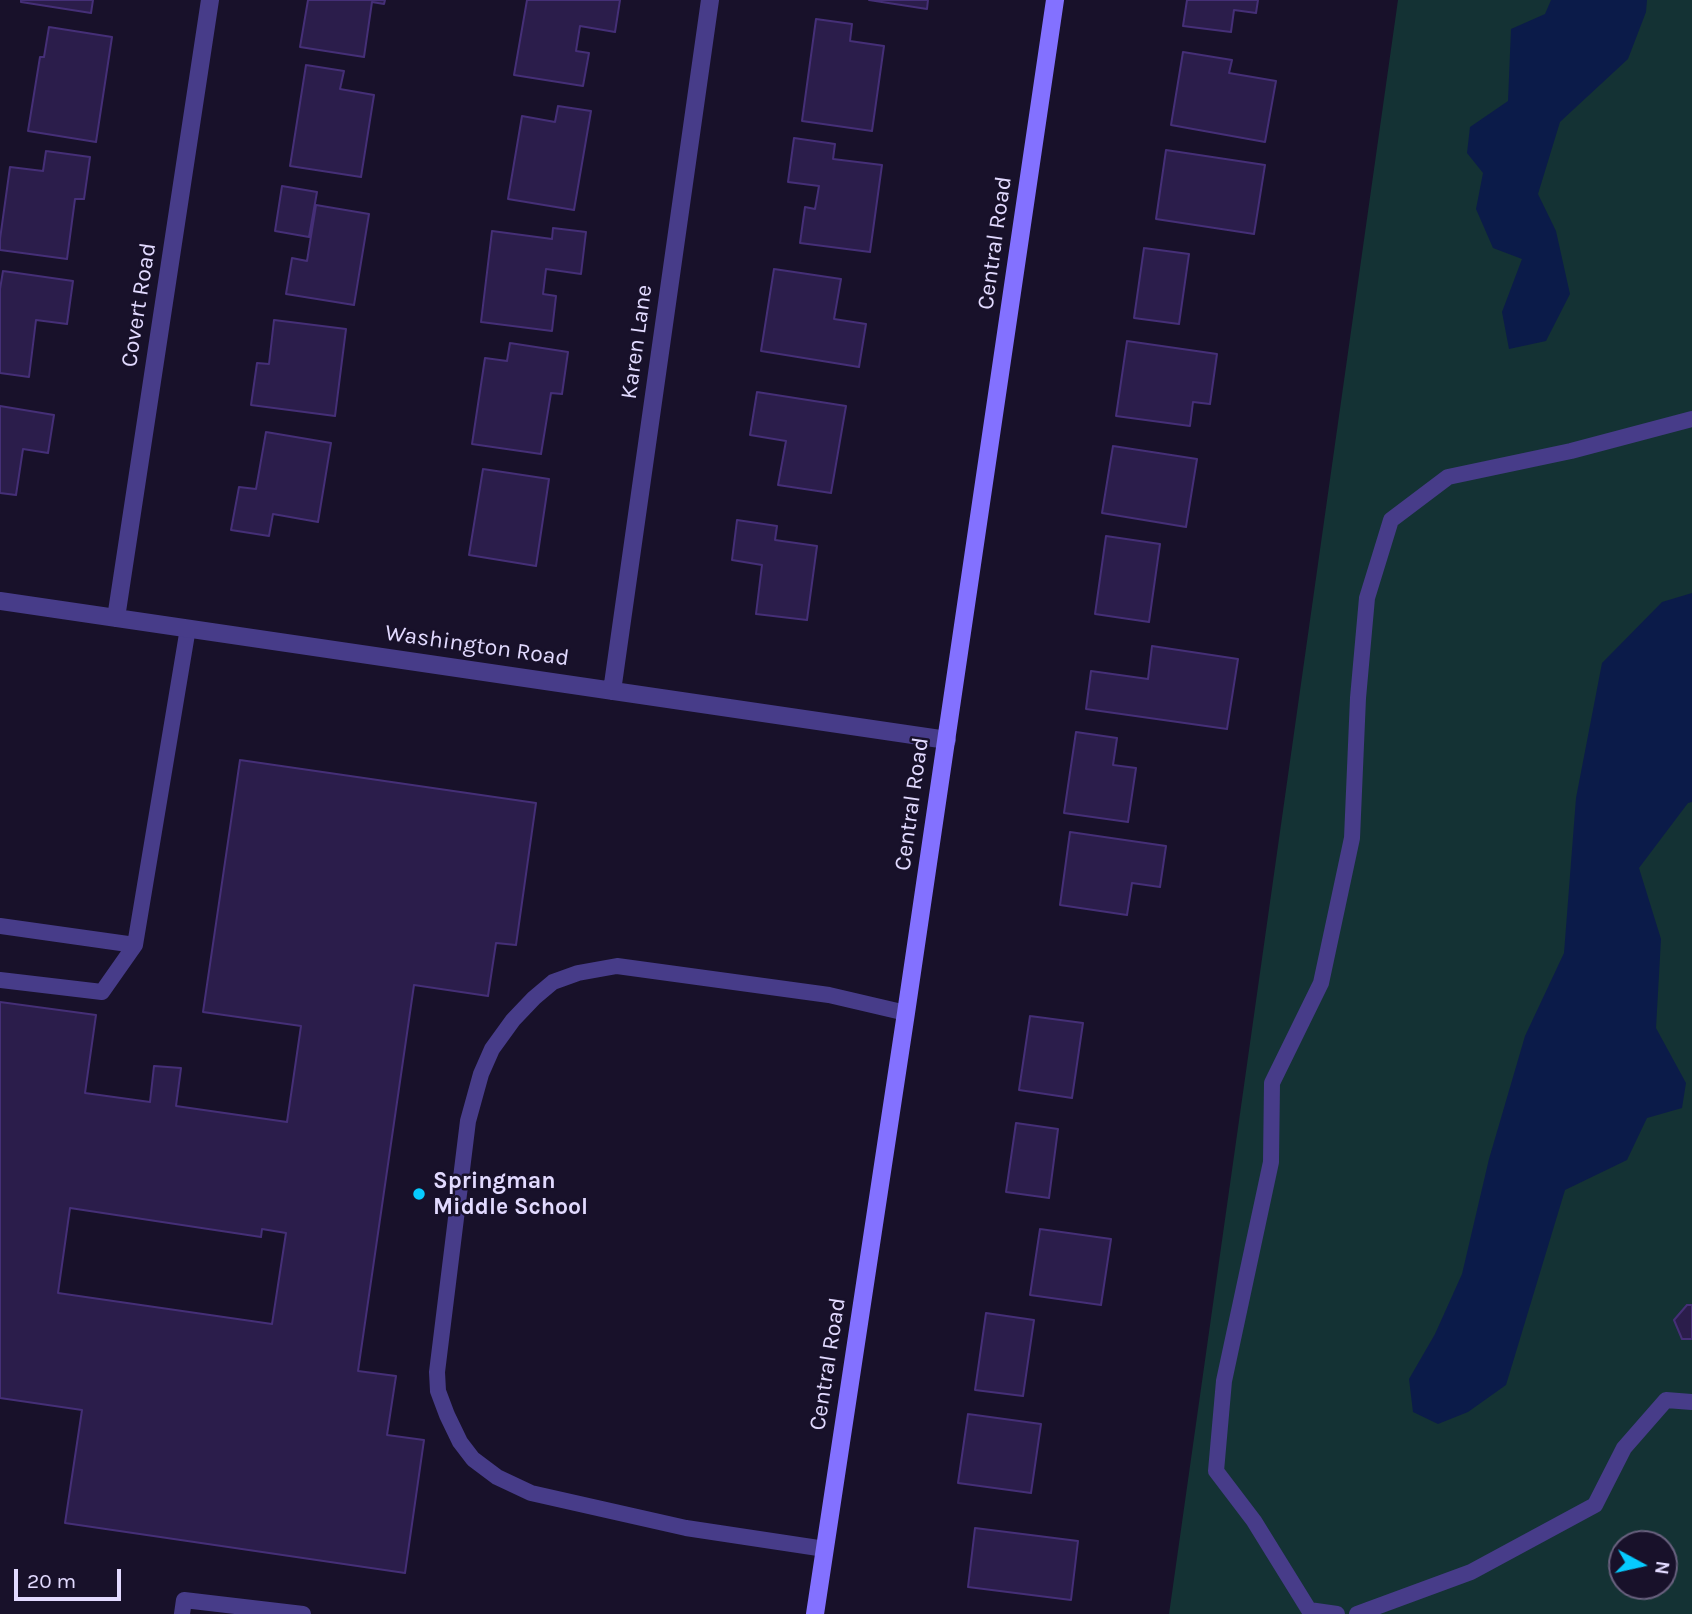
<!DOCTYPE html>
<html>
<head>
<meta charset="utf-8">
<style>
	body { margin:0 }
	#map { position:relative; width:1692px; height:1614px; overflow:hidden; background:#18112a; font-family:Karla,sans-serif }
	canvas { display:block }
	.north { position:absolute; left:1608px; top:1530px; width:70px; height:70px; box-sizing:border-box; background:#18112a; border:2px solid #69617f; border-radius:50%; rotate:98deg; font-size:19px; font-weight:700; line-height:28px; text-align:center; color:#e2daff }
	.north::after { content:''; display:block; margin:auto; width:24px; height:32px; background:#06cbfe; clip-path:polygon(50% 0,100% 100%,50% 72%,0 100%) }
	.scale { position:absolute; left:14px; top:1569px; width:107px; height:32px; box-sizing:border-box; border:4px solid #e2daff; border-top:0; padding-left:9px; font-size:21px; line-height:24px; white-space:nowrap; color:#e2daff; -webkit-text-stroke:5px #18112a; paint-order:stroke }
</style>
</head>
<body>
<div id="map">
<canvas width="1692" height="1614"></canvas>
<div class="north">N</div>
<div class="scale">20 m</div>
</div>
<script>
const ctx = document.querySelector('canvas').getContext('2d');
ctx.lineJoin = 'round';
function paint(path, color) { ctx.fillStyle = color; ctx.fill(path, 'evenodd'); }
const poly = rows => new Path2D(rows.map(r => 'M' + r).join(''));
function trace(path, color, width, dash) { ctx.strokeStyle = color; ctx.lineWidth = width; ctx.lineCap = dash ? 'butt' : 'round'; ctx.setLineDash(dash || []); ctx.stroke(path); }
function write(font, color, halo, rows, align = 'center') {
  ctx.font = font + ' Karla,sans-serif'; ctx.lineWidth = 5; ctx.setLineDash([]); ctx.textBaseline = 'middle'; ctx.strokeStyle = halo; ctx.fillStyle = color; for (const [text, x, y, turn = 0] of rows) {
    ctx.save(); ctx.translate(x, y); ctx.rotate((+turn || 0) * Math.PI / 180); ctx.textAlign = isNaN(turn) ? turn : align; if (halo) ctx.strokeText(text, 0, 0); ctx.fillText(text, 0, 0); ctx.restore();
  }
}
const green = poly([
	[1398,0,1692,0,1692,1614,1169,1614],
	[1622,1544,1664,1544,1664,1586,1622,1586]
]);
const water = poly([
	[1551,0,1647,0,1646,12,1628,59,1560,122,1538,194,1556,231,1570,294,1546,341,1509,349,1502,312,1522,259,1493,248,1476,209,1483,173,1467,153,1470,127,1508,101,1511,29,1545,14],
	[1692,593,1692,802,1688,803,1639,868,1661,939,1656,1028,1686,1083,1682,1108,1647,1118,1627,1160,1565,1190,1506,1385,1468,1412,1438,1424,1413,1412,1409,1379,1435,1334,1462,1274,1489,1159,1525,1036,1564,953,1576,798,1602,663,1662,602]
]);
const building = poly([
	[21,0,93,0,91,13,21,2,21,0],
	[308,0,385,0,384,4,372,2,364,57,300,47,308,0],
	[527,0,620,0,615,32,580,26,576,51,589,53,583,86,514,75,527,0],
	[869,0,928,0,927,9,869,0],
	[1187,0,1258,0,1256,13,1234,10,1231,32,1183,26,1187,0],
	[816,19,852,24,850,41,884,46,872,131,802,121,816,19],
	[49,27,112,37,96,142,28,131,40,57,44,57,49,27],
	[1183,52,1232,60,1229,73,1276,81,1265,142,1171,125,1183,52],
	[306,65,344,71,340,89,374,95,361,177,290,166,306,65],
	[558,106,591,111,574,210,508,199,522,116,555,122,558,106],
	[794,138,835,144,833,159,882,165,870,252,800,243,805,207,815,209,819,186,788,182,794,138],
	[1166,150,1265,165,1254,234,1156,219,1166,150],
	[46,151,90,157,84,199,75,199,67,259,0,250,0,239,10,167,43,171,46,151],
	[282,186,317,192,309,237,275,231,282,186],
	[316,205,369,214,354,305,286,294,292,258,307,261,316,205],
	[553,228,586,232,581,274,546,269,543,294,556,296,552,331,481,322,492,231,552,239,553,228],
	[1144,248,1189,254,1179,324,1134,318,1144,248],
	[774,269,841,279,834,319,866,324,859,367,761,351,774,269],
	[3,271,73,281,67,324,36,320,29,377,0,373,0,289,3,271],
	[274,320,346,329,335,416,251,405,257,363,269,364,274,320],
	[1127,341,1217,354,1210,404,1193,402,1190,426,1116,416,1127,341],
	[510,343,568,352,562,394,551,393,541,454,472,444,485,358,507,361,510,343],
	[757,392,846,406,831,493,778,485,786,441,750,435,757,392],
	[0,406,54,415,48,453,23,449,16,495,0,493,0,406],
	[266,432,331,443,318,522,273,514,269,536,231,530,239,487,256,489,266,432],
	[1113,446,1197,459,1186,527,1102,513,1113,446],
	[483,469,549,479,536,566,469,555,483,469],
	[737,520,777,526,775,540,817,546,807,620,756,614,762,565,732,560,737,520],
	[1106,536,1160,544,1149,622,1095,614,1106,536],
	[1152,646,1238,659,1227,729,1086,709,1091,671,1148,679,1152,646],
	[1076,732,1117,738,1113,765,1136,768,1128,822,1064,813,1076,732],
	[240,760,536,803,516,945,496,943,488,996,414,985,358,1371,396,1376,387,1435,424,1440,405,1573,65,1523,82,1410,0,1398,0,1002,96,1015,85,1093,150,1102,154,1066,181,1068,176,1106,287,1122,301,1026,203,1012,240,760],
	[70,1208,261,1237,262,1229,286,1233,272,1324,58,1293,70,1208],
	[1070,832,1166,846,1160,887,1132,883,1127,915,1060,905,1070,832],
	[1030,1016,1083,1023,1072,1098,1019,1090,1030,1016],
	[1016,1123,1058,1129,1049,1198,1006,1192,1016,1123],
	[1040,1229,1111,1239,1101,1305,1030,1295,1040,1229],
	[1687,1305,1692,1305,1692,1339,1682,1339,1674,1320,1687,1305],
	[986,1313,1034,1320,1023,1396,975,1390,986,1313],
	[968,1414,1041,1424,1031,1493,958,1483,968,1414],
	[975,1528,1078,1541,1071,1600,968,1587,975,1528]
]);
const lane = poly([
	[0,926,135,945],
	[0,980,102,992,135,945,188,628],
	[825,1549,686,1528,531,1493,497,1477,473,1459,460,1442,447,1415,438,1391,437,1372,468,1121,481,1074,492,1049,513,1020,534,998,553,982,578,973,617,966,829,995,906,1013],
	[182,1614,184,1600,303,1614],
	[1337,1614,1309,1610,1254,1521,1216,1471,1224,1381,1271,1162,1272,1083,1321,983,1352,838,1358,698,1367,598,1391,520,1448,477,1571,451,1692,419],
	[1357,1614,1471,1572,1595,1505,1624,1448,1666,1400,1692,1402]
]);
const street = poly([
	[0,601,947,740],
	[116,618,210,0],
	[612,691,710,0]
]);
const secondary = poly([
	[815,1614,906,1013,1055,0]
]);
const markers = [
	[419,1194,7,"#06cbfe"]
];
const streetNames = [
	["Central Road",995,243,-82],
	["Covert Road",139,305,-81],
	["Karen Lane",637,342,-82],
	["Washington Road",477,646,8],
	["Central Road",912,804,-82],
	["Central Road",828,1364,-81]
];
const poiNames = [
	["Springman",433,1181],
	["Middle School",433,1207]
];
paint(green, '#143234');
paint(water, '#0b1b49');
paint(building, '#2b1d4b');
trace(building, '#452f77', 2);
trace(lane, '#473c89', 16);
trace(street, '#473c89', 18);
trace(secondary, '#8371ff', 18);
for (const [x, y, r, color] of markers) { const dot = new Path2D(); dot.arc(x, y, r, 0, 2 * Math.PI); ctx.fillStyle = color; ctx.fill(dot); trace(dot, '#18112a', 2.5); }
write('23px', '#e2daff', '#18112a', streetNames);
write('bold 23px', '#e2daff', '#18112a', poiNames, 'left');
</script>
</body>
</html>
